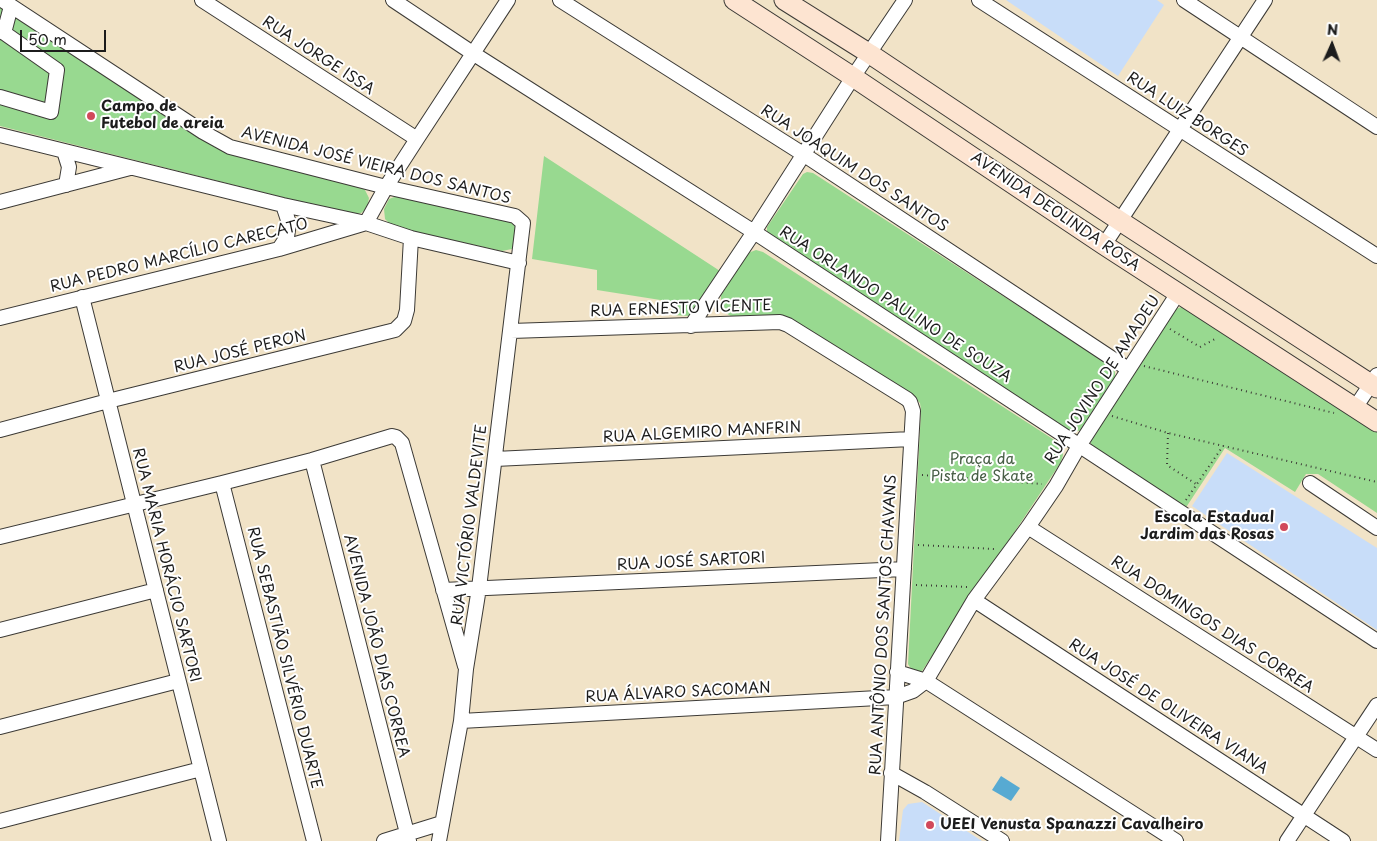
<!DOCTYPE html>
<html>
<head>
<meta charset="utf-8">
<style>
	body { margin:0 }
	#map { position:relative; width:1377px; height:841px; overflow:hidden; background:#f1e3c7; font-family:"Playpen Sans",sans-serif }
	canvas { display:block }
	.north { position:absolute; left:1307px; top:20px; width:50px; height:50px; -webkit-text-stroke:4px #fff; paint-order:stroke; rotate:2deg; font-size:14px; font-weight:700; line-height:20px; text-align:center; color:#1c1c1c }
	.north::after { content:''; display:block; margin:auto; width:18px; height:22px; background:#1c1c1c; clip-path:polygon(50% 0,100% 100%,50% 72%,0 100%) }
	.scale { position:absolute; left:20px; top:30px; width:86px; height:22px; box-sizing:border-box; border:2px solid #1c1c1c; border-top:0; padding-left:6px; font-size:15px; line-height:18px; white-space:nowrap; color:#1c1c1c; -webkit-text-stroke:4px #fff; paint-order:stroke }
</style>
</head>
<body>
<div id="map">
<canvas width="1377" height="841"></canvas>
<div class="north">N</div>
<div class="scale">50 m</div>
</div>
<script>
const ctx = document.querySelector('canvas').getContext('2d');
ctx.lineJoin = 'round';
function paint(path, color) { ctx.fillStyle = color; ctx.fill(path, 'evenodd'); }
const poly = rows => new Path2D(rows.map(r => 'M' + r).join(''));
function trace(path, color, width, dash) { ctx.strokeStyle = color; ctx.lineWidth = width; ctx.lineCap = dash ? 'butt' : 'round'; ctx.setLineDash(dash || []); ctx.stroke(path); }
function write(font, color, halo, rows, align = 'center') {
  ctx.font = font + ' "Playpen Sans",sans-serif'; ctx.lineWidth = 4; ctx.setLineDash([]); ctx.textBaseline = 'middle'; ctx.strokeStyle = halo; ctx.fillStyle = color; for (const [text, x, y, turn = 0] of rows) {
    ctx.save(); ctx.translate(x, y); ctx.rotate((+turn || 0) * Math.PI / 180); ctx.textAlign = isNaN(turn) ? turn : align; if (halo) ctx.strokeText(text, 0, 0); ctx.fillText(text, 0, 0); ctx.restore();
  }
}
const built = poly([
	[1006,0,1157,0,1164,5,1118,76],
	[1227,453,1377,548,1377,630,1192,506],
	[922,802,982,841,899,841,903,810,908,804]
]);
const green = poly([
	[0,5,216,147,232,154,364,188,369,198,367,208,361,213,353,215,0,126],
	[544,156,720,271,691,316,672,315,673,302,597,290,597,270,532,259],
	[807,172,813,173,1111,366,1115,372,1115,378,1082,430,1070,433,767,233,767,227,803,174],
	[397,196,511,221,517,226,517,246,512,249,502,251,393,227,385,219,384,209,389,199],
	[756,250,763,252,1059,443,1062,447,1063,455,1061,462,922,671,918,672,911,669,908,664,921,410,920,403,914,397,781,317,734,318,724,312,721,307,721,295,748,253],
	[1184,306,1377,428,1377,513,1318,474,1306,474,1295,492,1225,448,1185,509,1093,449,1091,445,1091,438,1173,310]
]);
const water = poly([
	[1001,776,1020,788,1011,801,992,790]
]);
const path = poly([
	[1170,329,1200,347,1217,338],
	[1144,366,1334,413],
	[1112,416,1168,433,1377,482],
	[1168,433,1167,465,1196,484],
	[922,475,1042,484],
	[1186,500,1223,446],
	[918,545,995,549],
	[916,585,968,587]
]);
const street = poly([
	[2,0,203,132,230,147,386,187,515,216,523,223,479,588,466,669,461,721,439,841],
	[202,0,417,139],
	[393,0,474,54,754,232,1377,641],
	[560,0,803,154,1128,369],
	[979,0,1377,256],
	[1184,0,1377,127],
	[0,30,57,70,51,112,0,97],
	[4,33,10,10],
	[0,135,283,205,366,223,411,238,519,263],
	[64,151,69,167,66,185],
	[0,202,130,168],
	[1104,245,1265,0],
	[279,249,287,237,289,223,283,205],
	[82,297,219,841],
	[0,318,279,249,366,223,386,187,417,139,508,0],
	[691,326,754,232,853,77,905,0],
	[511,331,780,322,788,325,907,399,910,402,913,411,888,841],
	[1355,408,1377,375],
	[0,430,108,401,395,330,404,321,407,310,411,238],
	[495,459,911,439],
	[312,460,409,841],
	[222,483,314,841],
	[1310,483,1377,528],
	[1028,527,1377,750],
	[0,537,222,483,312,460,392,436,396,437,402,443,465,666],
	[443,590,904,569],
	[974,600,1343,841],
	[0,630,156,590],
	[897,672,926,681,1176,841],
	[461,721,896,697,913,691,926,681,974,600,1028,527,1056,486,1079,446,1178,293],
	[0,727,178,681],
	[891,773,925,792,1002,841],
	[0,821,201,769],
	[384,841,442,823],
	[1287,841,1377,705]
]);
const secondary = poly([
	[734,0,853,77,1104,245,1377,422],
	[784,0,870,54,1120,221,1377,388]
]);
const markers = [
	[91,116,5,"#d1495b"],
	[1284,527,5,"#d1495b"],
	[930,825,5,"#d1495b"]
];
const streetNames = [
	["RUA JORGE ISSA",318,56,33],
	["RUA LUIZ BORGES",1187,115,33],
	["AVENIDA JOSÉ VIEIRA DOS SANTOS",376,166,14],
	["RUA JOAQUIM DOS SANTOS",854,169,33],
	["AVENIDA DEOLINDA ROSA",1055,212,34],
	["RUA PEDRO MARCÍLIO CARECATO",179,256,-14],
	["RUA ORLANDO PAULINO DE SOUZA",895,305,33],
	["RUA ERNESTO VICENTE",681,309,-2],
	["RUA JOSÉ PERON",240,352,-14],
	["RUA JOVINO DE AMADEU",1103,380,-57],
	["RUA ALGEMIRO MANFRIN",702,433,-3],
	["RUA VICTÓRIO VALDEVITE",470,525,-83],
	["RUA JOSÉ SARTORI",691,562,-3],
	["RUA MARIA HORÁCIO SARTORI",166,565,76],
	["RUA ANTÔNIO DOS SANTOS CHAVANS",884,625,-87],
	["RUA DOMINGOS DIAS CORREA",1212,625,33],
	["AVENIDA JOÃO DIAS CORREA",376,646,76],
	["RUA SEBASTIÃO SILVÉRIO DUARTE",284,658,76],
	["RUA ÁLVARO SACOMAN",678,693,-3],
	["RUA JOSÉ DE OLIVEIRA VIANA",1168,707,33]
];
const poiNames = [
	["Campo de",101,107],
	["Futebol de areia",101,124],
	["Escola Estadual",1274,518,"right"],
	["Jardim das Rosas",1274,535,"right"],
	["UEEI Venusta Spanazzi Cavalheiro",940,825]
];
const parkNames = [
	["Praça da",982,460],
	["Pista de Skate",982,477]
];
paint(built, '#c8ddf9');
paint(green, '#98d990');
paint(water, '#57aad2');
trace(street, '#3c3a36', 16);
trace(secondary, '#3c3a36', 21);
trace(path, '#3c3a36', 2, [1, 4]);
trace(street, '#fff', 14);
trace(secondary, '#fde4d1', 19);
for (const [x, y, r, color] of markers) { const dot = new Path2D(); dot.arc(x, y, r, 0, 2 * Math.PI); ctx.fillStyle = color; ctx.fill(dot); trace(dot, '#fff', 2); }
write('15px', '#1c1c1c', '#fff', streetNames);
write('bold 15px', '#1c1c1c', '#fff', poiNames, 'left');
write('15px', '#475e45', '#fff', parkNames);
</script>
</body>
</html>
